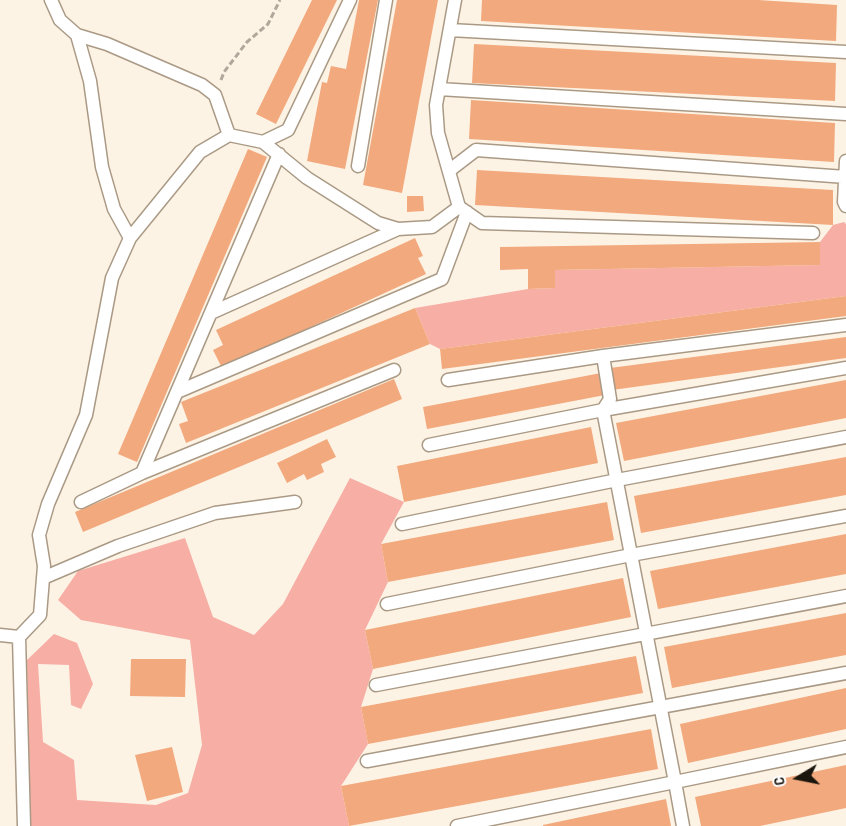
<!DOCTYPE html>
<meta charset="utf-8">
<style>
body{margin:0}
#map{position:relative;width:846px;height:826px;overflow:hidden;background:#fdf3e5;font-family:"Sofia Sans Condensed",sans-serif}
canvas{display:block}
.north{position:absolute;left:768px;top:748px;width:60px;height:60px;-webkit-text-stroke:4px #fff;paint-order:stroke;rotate:260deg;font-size:16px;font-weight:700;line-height:24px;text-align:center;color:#1a150d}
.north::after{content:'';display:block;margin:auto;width:21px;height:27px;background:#1a150d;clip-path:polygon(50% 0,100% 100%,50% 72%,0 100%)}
</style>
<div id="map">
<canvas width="846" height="826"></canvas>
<div class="north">С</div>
</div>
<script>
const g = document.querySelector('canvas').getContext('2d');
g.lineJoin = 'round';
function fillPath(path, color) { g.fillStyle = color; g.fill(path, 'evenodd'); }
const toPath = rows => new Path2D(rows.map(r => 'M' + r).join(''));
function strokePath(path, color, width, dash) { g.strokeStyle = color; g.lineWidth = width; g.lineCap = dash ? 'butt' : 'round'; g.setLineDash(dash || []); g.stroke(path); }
const green = toPath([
 [844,222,846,224,846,296,440,349,430,344,415,308,528,289,555,288,555,270,819,265,820,242,833,225],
 [350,478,404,502,381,544,388,582,365,630,373,669,361,707,368,744,341,786,349,826,29,826,27,660,54,634,77,643,93,684,81,709,71,705,69,665,38,664,43,742,74,760,77,800,156,805,188,793,202,745,190,640,81,620,58,600,78,571,185,538,213,617,254,635,283,604]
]);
const building = toPath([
 [312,0,337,0,276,124,256,114],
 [359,0,378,0,345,169,307,161,322,82,327,83,331,66,346,69],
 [397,0,438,0,402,193,363,185],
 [482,0,758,0,837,5,836,41,481,21],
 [474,44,836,63,835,101,472,83],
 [471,100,835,123,834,162,469,139],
 [248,149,267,157,137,462,118,454],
 [477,170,833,190,833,225,475,205],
 [407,196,423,196,424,211,407,212],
 [415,238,423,256,418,258,426,274,222,368,213,350,223,345,216,330],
 [820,242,820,265,555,270,555,288,528,289,528,269,500,270,500,247],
 [846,296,846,316,442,369,440,349],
 [415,308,430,344,186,443,179,424,188,421,181,402],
 [846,337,846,358,612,390,610,368],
 [601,373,605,395,427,429,423,407],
 [394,379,402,399,83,532,75,512],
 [846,380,846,418,624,461,616,423],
 [591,427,598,463,404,502,397,466],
 [327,439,336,457,321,464,324,472,307,480,304,474,287,483,277,463],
 [846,457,846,495,641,533,634,496],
 [607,502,614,540,388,582,381,544],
 [846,534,846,574,658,609,650,571],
 [623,578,631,617,373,669,365,630],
 [846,613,846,655,672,688,664,647],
 [636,656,643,693,368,744,361,707],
 [131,659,186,659,185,697,130,696],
 [846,688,846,729,688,763,680,724],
 [651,729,658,769,349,826,341,786],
 [172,747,183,792,147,801,135,755],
 [846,765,846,808,760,826,701,826,695,797],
 [666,799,671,826,543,826,543,825]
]);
const path = toPath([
 [221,80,224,72,247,42,268,24,280,0]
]);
const lane = toPath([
 [51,0,60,20,77,35,90,81,102,167,114,209,130,238],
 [455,0,436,105,438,133,459,207,482,223,813,233],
 [450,30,846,52],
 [77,35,107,44,202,85,215,95,229,135],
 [439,89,846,114],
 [263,142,307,178,378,223,398,229,432,227,459,207],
 [846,161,844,202,846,206],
 [358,166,386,0],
 [450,170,476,150,846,177],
 [211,313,398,229],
 [603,356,846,325],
 [448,380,603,356,610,399,603,410,846,368],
 [177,392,442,279,467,212],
 [429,445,603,410,675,782,457,826],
 [142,473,394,370],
 [81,502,142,473,279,154],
 [402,524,617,480,846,437],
 [43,578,118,546,215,513,295,502],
 [387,604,631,555,846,516],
 [0,635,19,637],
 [376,685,846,596],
 [367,761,846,673],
 [24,826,19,637,40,615,44,566,39,535,48,504,86,415,112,278,130,238,200,152,229,135,263,142,288,130,350,0],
 [683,826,675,782,846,747]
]);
fillPath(green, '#f7aea5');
fillPath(building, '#f2a97d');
strokePath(lane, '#aa9a85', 15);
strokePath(path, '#b0a89c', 3, [6, 3]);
strokePath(lane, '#fff', 12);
</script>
